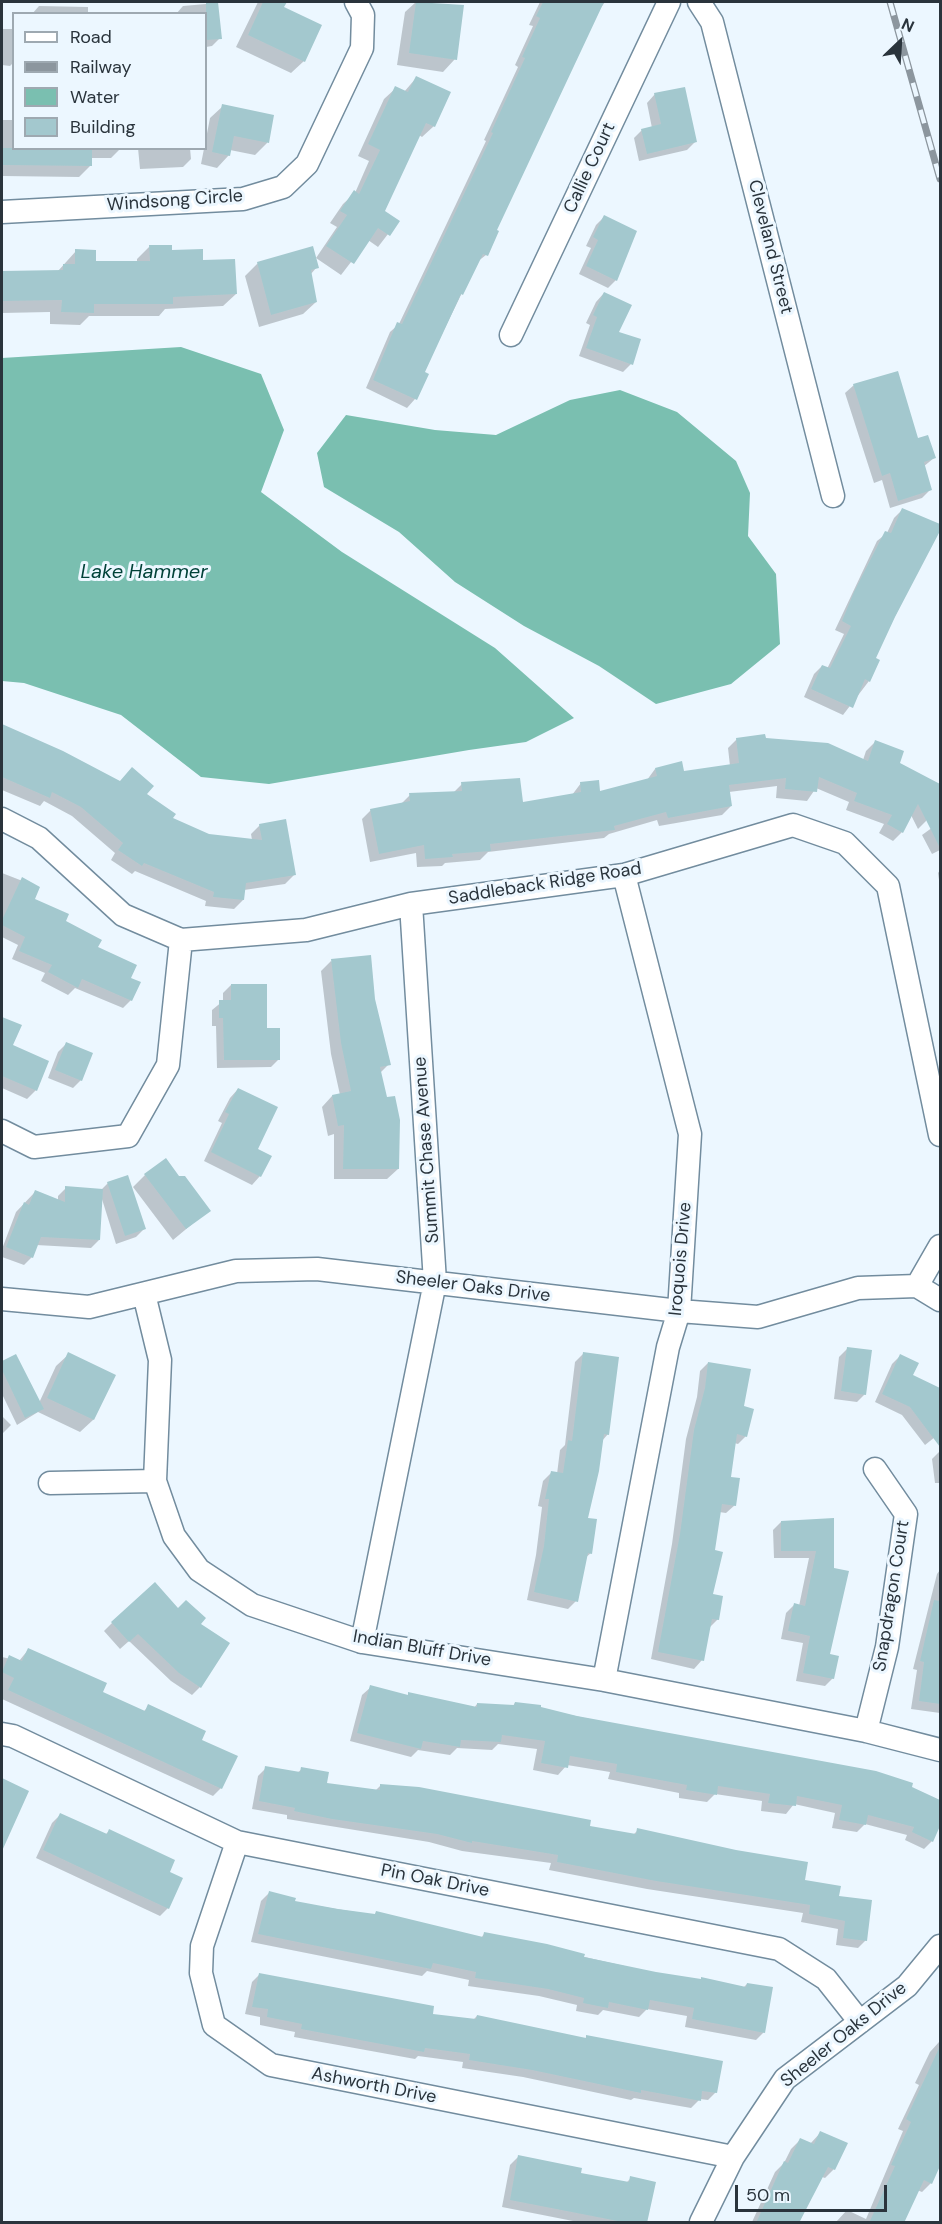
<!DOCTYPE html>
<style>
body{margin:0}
#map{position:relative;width:942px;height:2224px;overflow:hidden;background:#ecf7ff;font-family:"DM Sans",sans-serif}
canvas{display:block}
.frame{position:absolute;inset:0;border:3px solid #2a343c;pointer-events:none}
.legend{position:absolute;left:12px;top:12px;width:195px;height:138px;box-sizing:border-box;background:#ecf7ff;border:2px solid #9ea9b1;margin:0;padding:8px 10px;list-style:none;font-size:18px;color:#2a343c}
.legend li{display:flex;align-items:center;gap:12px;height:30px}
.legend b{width:30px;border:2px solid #9ea9b1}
.north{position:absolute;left:870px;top:12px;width:60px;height:60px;-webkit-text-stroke:4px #ecf7ff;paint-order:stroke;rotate:25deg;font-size:16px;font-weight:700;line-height:24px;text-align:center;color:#2a343c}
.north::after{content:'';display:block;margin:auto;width:21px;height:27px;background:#2a343c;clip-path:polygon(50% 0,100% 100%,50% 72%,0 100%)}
.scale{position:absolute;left:735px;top:2185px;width:152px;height:27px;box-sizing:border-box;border:3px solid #2a343c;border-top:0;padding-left:8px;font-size:18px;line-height:21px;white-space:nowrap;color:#2a343c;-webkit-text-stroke:4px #ecf7ff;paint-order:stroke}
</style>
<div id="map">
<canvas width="942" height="2224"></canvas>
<div class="frame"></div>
<ul class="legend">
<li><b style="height:8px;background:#fff"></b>Road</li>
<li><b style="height:8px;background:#8c969e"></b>Railway</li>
<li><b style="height:16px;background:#7abfb0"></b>Water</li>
<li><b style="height:16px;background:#a3c8ce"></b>Building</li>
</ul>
<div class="north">N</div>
<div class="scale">50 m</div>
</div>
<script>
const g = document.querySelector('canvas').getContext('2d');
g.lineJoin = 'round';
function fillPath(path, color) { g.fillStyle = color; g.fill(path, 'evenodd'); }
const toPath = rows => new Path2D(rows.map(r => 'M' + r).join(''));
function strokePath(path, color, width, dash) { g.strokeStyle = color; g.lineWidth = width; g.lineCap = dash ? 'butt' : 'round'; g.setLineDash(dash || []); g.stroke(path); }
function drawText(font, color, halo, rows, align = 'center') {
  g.font = font + ' "DM Sans",sans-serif'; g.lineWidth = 6; g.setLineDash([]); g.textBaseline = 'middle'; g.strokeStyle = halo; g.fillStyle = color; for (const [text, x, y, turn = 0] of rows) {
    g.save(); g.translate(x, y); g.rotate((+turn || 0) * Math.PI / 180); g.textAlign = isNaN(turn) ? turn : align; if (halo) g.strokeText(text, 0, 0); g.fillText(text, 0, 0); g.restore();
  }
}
const water = toPath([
 [181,347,261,374,284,430,261,492,342,552,495,648,574,718,526,742,469,750,269,784,201,777,121,715,24,683,2,681,2,358],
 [620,390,677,412,736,461,750,493,748,536,776,574,780,644,731,684,656,704,599,666,524,626,455,582,399,532,324,487,317,453,346,415,435,430,496,435,570,400]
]);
const shadow = toPath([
 [258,2,285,2,282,7,304,61,291,73,236,47],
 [416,2,463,7,455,59,443,72,397,65,405,12],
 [540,2,605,2,595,16,495,230,486,255,477,262,423,373,427,375,415,399,407,408,366,388,390,332,399,324,486,141,484,140,518,67,515,65,533,26,529,25],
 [217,3,220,38,212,46,206,47,206,14,176,14,183,6],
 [39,6,88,7,88,14,32,14],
 [2,29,14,29,14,62,10,66,2,65],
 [416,78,434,126,422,137,419,135,383,211,398,221,378,247,368,240,341,275,316,258,337,227,330,223,343,204,355,193,369,161,358,156,384,99,396,88,404,92],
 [655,94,695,142,687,150,639,161,634,138,642,130,652,128,647,103],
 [223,106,273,116,267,143,255,155,230,150,229,155,217,168,201,164,210,118],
 [2,120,14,120,14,148,121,148,111,158,91,158,91,165,79,177,2,176],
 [138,148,190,148,191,159,183,167,140,169],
 [604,217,616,280,608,288,579,274,591,248,586,246,596,225],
 [150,246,202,262,236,294,223,306,165,309,159,316,89,316,80,325,50,324,50,312,2,313,2,273,58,271,76,251,94,263,137,262,137,259],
 [258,263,317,267,310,275,316,302,303,314,259,327,245,276],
 [604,293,631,364,623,372,579,356,590,325,586,323,596,302],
 [854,385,917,440,934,458,923,467,930,490,922,498,890,508,882,480,874,483,845,393],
 [902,510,940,526,874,658,869,681,843,715,804,697,814,674,822,666,827,669,844,634,835,630,877,541,887,533,894,518],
 [2,728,145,795,171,819,208,835,252,840,251,834,260,825,294,875,285,884,244,890,243,900,234,909,205,906,206,901,135,871,132,874,111,860,115,853,72,816,44,801,40,806,2,790],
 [737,739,764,740,863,760,866,751,875,742,898,764,940,786,940,793,926,821,918,829,911,815,902,832,893,841,879,833,884,824,846,810,849,802,816,788,807,801,776,798,777,786,729,792,731,806,722,815,659,826,657,820,609,834,604,838,488,852,480,860,445,863,442,866,417,867,416,853,370,862,362,819,371,810,400,805,410,795,453,793,462,784,522,804,572,795,581,783,599,793,647,780,655,769,683,773,730,766,728,748],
 [940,822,940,850,932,854,922,835],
 [940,870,940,887,938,873],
 [2,873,38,887,33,900,96,948,129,978,131,1000,123,1008,75,988,68,995,41,981,45,973,12,959,18,945,2,937],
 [331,961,373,999,389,1064,380,1073,398,1169,387,1179,334,1179,334,1134,328,1136,322,1107,332,1096,340,1095,331,1054,321,971],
 [231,985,265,1030,279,1059,271,1067,217,1068,216,1026,212,1026,212,1010,223,1001,223,993],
 [2,1018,20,1026,11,1046,36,1090,27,1099,2,1088],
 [66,1044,81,1080,73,1088,48,1078,58,1052],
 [238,1089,256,1150,270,1156,260,1176,252,1185,204,1161,222,1123,218,1121,230,1098],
 [145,1175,178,1178,209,1210,173,1240,133,1187],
 [108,1183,144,1229,136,1237,116,1244,101,1196,99,1240,91,1248,36,1245,32,1257,24,1265,2,1257,2,1249,16,1212,35,1192,58,1201,58,1196,66,1188,101,1190],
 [847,1349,865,1394,857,1402,834,1399,839,1357],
 [69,1354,114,1376,93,1420,80,1432,38,1412,17,1425,2,1394,2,1363,15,1356,39,1403,56,1366],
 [583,1354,608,1434,602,1441,587,1519,591,1553,585,1558,576,1601,568,1609,527,1600,536,1555,542,1507,538,1506,543,1481,551,1473,557,1474,560,1450,565,1445,575,1362],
 [900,1356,911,1376,940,1389,940,1433,925,1445,902,1415,875,1402,892,1364],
 [708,1363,743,1407,746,1436,738,1444,734,1443,729,1478,735,1505,726,1513,719,1512,713,1551,712,1596,718,1619,709,1628,702,1660,694,1669,651,1659,672,1544,686,1439,697,1397,700,1371],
 [2,1416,11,1425,2,1434],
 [940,1451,940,1525,940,1483,935,1483,932,1459],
 [832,1519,828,1655,833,1678,825,1686,796,1681,803,1643,781,1639,786,1613,794,1605,799,1606,809,1558,774,1558,773,1530,781,1522],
 [940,1570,940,1713,911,1709,917,1670,913,1669,937,1574],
 [178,1610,199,1625,200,1687,192,1695,171,1681,129,1641,120,1649,104,1631,112,1623],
 [28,1650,101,1692,143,1712,149,1706,200,1740,221,1788,213,1796,2,1699,2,1657,19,1661],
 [371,1687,406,1696,409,1694,474,1708,477,1704,512,1707,515,1703,910,1788,940,1802,940,1823,932,1841,924,1849,905,1840,907,1835,865,1824,857,1832,832,1828,835,1813,794,1804,786,1814,761,1811,762,1801,715,1794,707,1802,679,1798,679,1793,608,1779,610,1772,567,1765,558,1775,533,1770,537,1749,498,1744,492,1750,457,1748,450,1755,418,1750,411,1757,350,1741,362,1695],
 [266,1768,297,1773,302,1769,325,1784,375,1791,381,1785,588,1828,633,1835,638,1830,803,1882,837,1897,866,1940,858,1948,836,1945,838,1929,801,1922,803,1913,647,1889,549,1870,551,1863,462,1851,429,1842,287,1819,287,1815,252,1809,258,1776],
 [2,1781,27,1792,9,1833,2,1840],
 [60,1815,105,1835,109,1831,168,1908,160,1916,36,1858,52,1823],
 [269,1893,293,1902,374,1915,376,1913,481,1938,484,1934,655,1973,743,1988,747,1984,764,2032,756,2040,685,2027,687,2016,647,2009,639,2017,603,2010,598,2015,576,2011,577,2005,539,1996,468,1986,469,1980,427,1971,422,1976,251,1942,261,1901],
 [260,1974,431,2015,473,2020,477,2016,584,2040,587,2036,716,2092,708,2100,700,2099,691,2108,634,2098,631,2100,523,2077,462,2068,463,2062,418,2056,415,2059,294,2037,295,2032,260,2025,260,2017,245,2014,252,1982],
 [939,2042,940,2163,931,2183,922,2192,917,2190,902,2222,836,2222,847,2210,866,2219,903,2131,898,2129,919,2085,915,2083,930,2052],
 [821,2132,834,2169,825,2178,822,2177,799,2222,752,2222,775,2172,784,2163,791,2149,800,2140,810,2144],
 [518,2157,579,2174,626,2183,631,2178,645,2222,578,2222,502,2207,510,2165]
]);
const building = toPath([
 [206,2,218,2,222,39,206,40],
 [263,2,287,2,284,7,322,25,305,62,248,35],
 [416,2,464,5,457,60,409,53],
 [543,2,604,2,497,230,499,231,488,256,483,254,463,295,461,294,425,372,429,374,417,400,373,380,397,322,402,324,493,133,491,132,525,58,522,57,540,18,536,16],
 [416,76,451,92,435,127,426,123,385,211,400,221,390,236,378,228,354,264,326,246,347,215,340,211,354,190,359,194,380,150,368,144,395,86,408,92],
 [685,87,697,142,647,154,641,129,661,124,654,93],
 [222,104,274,115,269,143,234,136,230,156,212,152],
 [2,148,92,148,92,166,2,165],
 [604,215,637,231,617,281,586,266,598,240,593,237],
 [149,245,172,245,172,250,203,249,203,260,235,259,237,294,173,297,173,304,94,304,94,313,61,312,62,300,2,301,2,271,63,270,63,264,75,264,75,249,96,250,96,261,150,261],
 [313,246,319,268,311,270,317,302,271,315,257,262],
 [604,292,632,305,619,332,641,339,633,365,586,348,597,317,593,315],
 [898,371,918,438,928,435,936,458,924,462,932,490,898,501,890,473,882,476,853,384],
 [902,508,940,524,940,531,895,617,876,658,880,660,870,682,865,679,853,708,811,689,822,665,830,668,851,626,842,621,854,592,885,531,891,533],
 [2,724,63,751,120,781,132,767,154,786,147,794,176,814,173,818,209,834,262,840,259,824,286,819,296,875,246,883,244,900,213,897,214,892,144,863,142,866,118,850,123,843,81,807,52,792,50,798,2,777],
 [765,734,766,738,828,743,868,761,875,740,904,751,900,763,940,784,940,848,918,804,903,833,887,824,892,815,854,801,857,793,819,777,817,792,785,789,786,778,729,785,732,806,668,818,666,812,614,826,615,830,490,844,491,851,452,854,453,857,425,859,424,845,379,854,370,809,410,801,409,793,462,791,461,782,520,778,523,802,581,792,580,782,599,780,600,791,657,776,655,768,682,761,684,771,739,763,736,738],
 [22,877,40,887,35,899,69,914,66,921,102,940,98,947,137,965,131,978,141,982,132,1001,82,979,78,988,48,972,52,965,19,951,25,937,2,925,2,920],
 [371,955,375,999,391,1065,380,1067,387,1097,395,1096,400,1120,399,1169,343,1169,344,1125,338,1126,332,1095,351,1091,341,1043,331,959],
 [231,984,267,984,267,1028,280,1028,280,1060,224,1060,223,1018,219,1018,219,1000,231,1000],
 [2,1017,22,1025,13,1045,49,1061,37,1091,2,1076],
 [66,1042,93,1053,82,1081,55,1070],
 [238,1088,278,1107,258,1149,272,1156,261,1177,211,1152,229,1114,225,1112],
 [166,1158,179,1176,185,1176,211,1211,186,1229,144,1174],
 [128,1175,146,1229,125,1236,107,1182],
 [65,1186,103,1189,100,1240,41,1237,33,1258,6,1247,24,1202,29,1205,35,1190,65,1202],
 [847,1347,872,1350,866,1395,841,1391],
 [68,1352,116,1375,94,1420,47,1398],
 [583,1352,619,1357,609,1435,604,1434,599,1471,588,1518,597,1519,592,1554,588,1553,578,1602,534,1592,544,1546,549,1499,545,1499,551,1471,563,1473,568,1440,572,1441],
 [16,1354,44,1409,25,1418,2,1370,2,1361],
 [900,1354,919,1363,913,1375,940,1388,940,1447,910,1407,882,1394],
 [708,1362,751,1369,744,1406,754,1409,747,1437,737,1434,731,1477,740,1478,736,1506,722,1504,715,1550,723,1552,713,1594,723,1596,719,1620,712,1619,704,1661,658,1652,680,1534,694,1430,705,1388],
 [834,1518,834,1568,849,1571,830,1654,839,1656,834,1679,803,1673,810,1636,788,1631,794,1603,805,1606,816,1551,781,1551,781,1521],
 [155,1582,178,1608,186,1600,206,1618,201,1624,230,1643,201,1688,179,1673,138,1634,129,1642,111,1622],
 [934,1600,940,1601,940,1704,919,1701,924,1662,920,1661],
 [28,1648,107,1683,103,1692,145,1711,148,1704,206,1731,202,1740,238,1756,222,1789,8,1690,14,1678,2,1672,9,1655,22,1661],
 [370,1685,408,1695,408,1692,477,1707,477,1703,514,1705,515,1702,541,1705,541,1707,577,1716,876,1771,913,1783,912,1787,940,1800,940,1826,933,1842,912,1832,914,1827,868,1815,866,1825,839,1820,842,1805,797,1796,796,1806,768,1803,770,1794,718,1786,717,1795,686,1790,687,1785,616,1772,617,1764,570,1756,568,1768,541,1763,545,1741,502,1735,501,1742,461,1740,460,1747,423,1741,421,1749,357,1733],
 [265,1766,300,1772,301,1767,329,1772,327,1783,380,1790,380,1784,419,1787,591,1820,590,1826,636,1834,637,1828,736,1850,808,1862,805,1880,841,1886,839,1896,872,1900,867,1941,843,1938,845,1921,809,1914,810,1905,656,1881,557,1862,558,1855,472,1841,472,1843,437,1834,332,1819,294,1811,295,1808,259,1801],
 [2,1778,29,1791,2,1851],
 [60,1813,107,1834,109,1829,175,1860,170,1872,183,1878,169,1909,43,1850],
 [269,1891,296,1898,295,1901,338,1909,375,1914,376,1911,483,1937,484,1932,547,1944,585,1954,584,1957,656,1972,701,1979,701,1977,746,1987,747,1983,773,1987,765,2033,692,2019,694,2008,650,2000,648,2010,609,2002,608,2008,583,2003,584,1998,548,1989,475,1978,476,1972,433,1963,431,1969,258,1934],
 [259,1973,434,2006,433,2014,476,2019,477,2015,586,2038,586,2035,723,2061,717,2093,702,2091,701,2101,641,2090,641,2093,532,2070,469,2060,470,2054,425,2048,424,2052,301,2029,302,2024,267,2017,268,2009,252,2007],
 [940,2046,940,2166,932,2184,924,2180,904,2223,869,2223,895,2166,891,2165,911,2122,906,2119],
 [820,2131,848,2143,835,2170,828,2167,799,2223,756,2223,784,2161,788,2163,800,2138,814,2144],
 [518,2155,582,2168,581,2173,629,2182,630,2176,656,2182,647,2223,628,2223,510,2200]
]);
const minor = toPath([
 [699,2,712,22,833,496],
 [2,212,243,199,283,187,307,164,362,48,363,15,356,2],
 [511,335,669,2],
 [2,819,39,838,123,915,181,940,306,930,411,904,624,875,793,825,845,843,888,886,940,1135],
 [2,1131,34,1147,128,1136,168,1065,181,940],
 [917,1286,940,1246],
 [144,1294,160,1360,155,1481,174,1536,199,1570,252,1605,362,1642,604,1680,866,1731,940,1750],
 [2,1299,89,1307,236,1271,317,1269,679,1311,758,1317,858,1288,917,1286,940,1300],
 [50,1483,155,1481],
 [362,1642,435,1282,411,904],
 [604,1680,668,1347,679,1311,690,1134,624,875],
 [866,1731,887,1647,906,1514,875,1469],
 [2,1734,13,1736,237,1842,779,1949,826,1979,860,2022],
 [237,1842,202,1946,201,1973,214,2025,271,2065,733,2157],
 [701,2222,733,2157,785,2079,907,1986,940,1946]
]);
const rail = toPath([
 [890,2,940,179]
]);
const streetNames = [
 ["Callie Court",590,168,-65],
 ["Windsong Circle",175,201,-4],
 ["Cleveland Street",770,247,76],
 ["Saddleback Ridge Road",545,884,-9],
 ["Summit Chase Avenue",427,1150,-94],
 ["Iroquois Drive",681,1259,-85],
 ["Sheeler Oaks Drive",473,1287,7],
 ["Snapdragon Court",892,1596,-81],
 ["Indian Bluff Drive",422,1649,10],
 ["Pin Oak Drive",435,1881,11],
 ["Sheeler Oaks Drive",844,2035,-39],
 ["Ashworth Drive",374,2086,11]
];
const waterNames = [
 ["Lake Hammer",144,573]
];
fillPath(water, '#7abfb0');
fillPath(shadow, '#0003');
fillPath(building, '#a3c8ce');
strokePath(minor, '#728c9e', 25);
strokePath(minor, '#fff', 22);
strokePath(rail, '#8c969e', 7);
strokePath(rail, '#ecf7ff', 4.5, [14]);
drawText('18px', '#2a343c', '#ecf7ff', streetNames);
drawText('italic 20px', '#014239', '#ecf7ff', waterNames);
</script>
